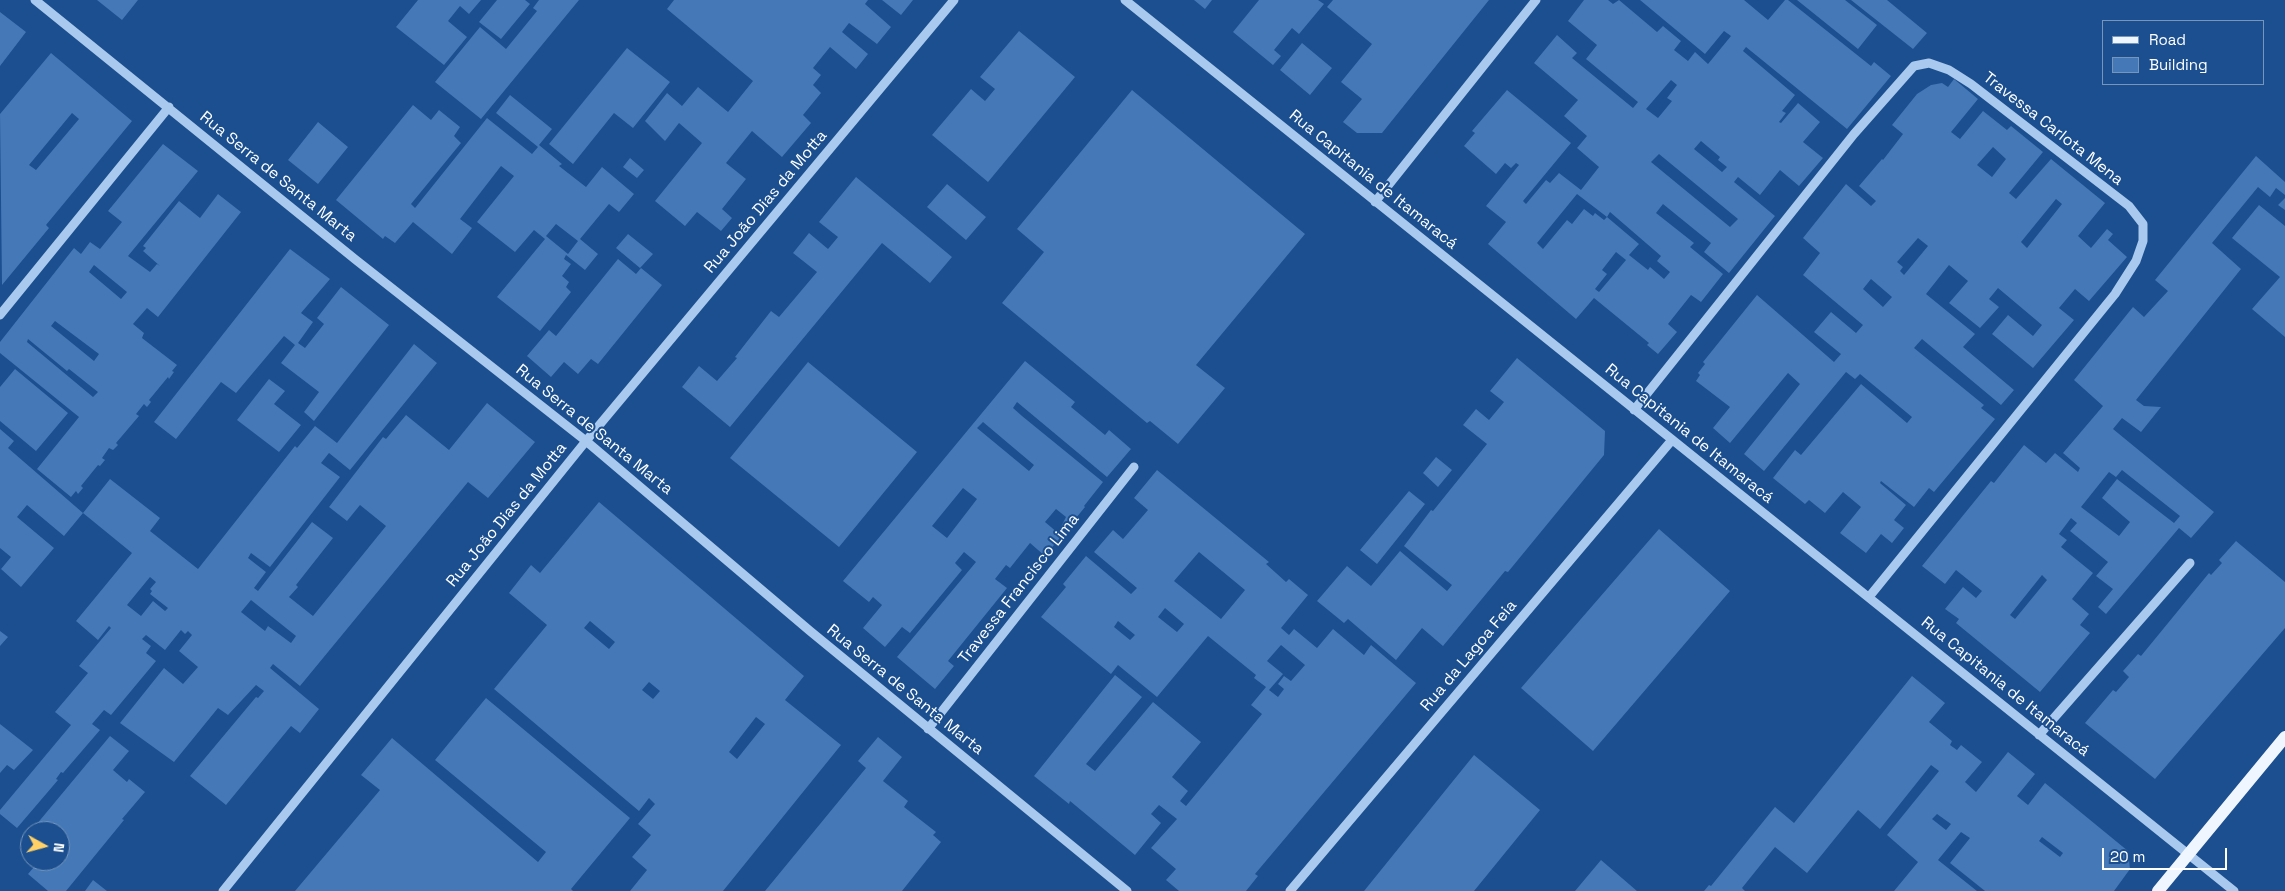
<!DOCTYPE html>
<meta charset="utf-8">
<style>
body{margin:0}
#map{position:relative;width:2285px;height:891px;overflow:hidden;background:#1b4f8f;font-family:"Space Grotesk",sans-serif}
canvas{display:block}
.legend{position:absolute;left:2102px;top:20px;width:162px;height:65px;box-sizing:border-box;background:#1b4f8f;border:1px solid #7695bc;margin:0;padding:6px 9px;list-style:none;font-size:15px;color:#fff}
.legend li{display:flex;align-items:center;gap:10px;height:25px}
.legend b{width:25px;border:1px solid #7695bc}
.north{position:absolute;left:20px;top:821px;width:50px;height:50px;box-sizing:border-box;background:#1b4f8f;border:1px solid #7695bc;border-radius:50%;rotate:97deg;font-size:14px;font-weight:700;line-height:20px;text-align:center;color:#fff}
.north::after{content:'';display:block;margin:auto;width:18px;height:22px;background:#ffd166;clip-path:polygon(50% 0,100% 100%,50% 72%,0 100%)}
.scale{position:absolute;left:2102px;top:848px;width:125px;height:22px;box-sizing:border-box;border:2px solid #fff;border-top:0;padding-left:6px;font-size:15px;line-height:18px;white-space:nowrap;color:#fff;-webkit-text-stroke:4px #1b4f8f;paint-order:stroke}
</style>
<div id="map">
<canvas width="2285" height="891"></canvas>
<ul class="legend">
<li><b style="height:6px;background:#f0f6ff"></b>Road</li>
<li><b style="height:14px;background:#4478b7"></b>Building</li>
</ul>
<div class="north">N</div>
<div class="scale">20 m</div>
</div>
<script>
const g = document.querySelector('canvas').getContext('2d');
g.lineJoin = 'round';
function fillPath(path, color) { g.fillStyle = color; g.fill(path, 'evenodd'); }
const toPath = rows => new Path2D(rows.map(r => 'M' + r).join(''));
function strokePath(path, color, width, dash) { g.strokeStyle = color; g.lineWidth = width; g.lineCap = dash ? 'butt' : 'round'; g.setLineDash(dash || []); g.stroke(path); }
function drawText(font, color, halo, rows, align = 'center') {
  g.font = font + ' "Space Grotesk",sans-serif'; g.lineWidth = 4; g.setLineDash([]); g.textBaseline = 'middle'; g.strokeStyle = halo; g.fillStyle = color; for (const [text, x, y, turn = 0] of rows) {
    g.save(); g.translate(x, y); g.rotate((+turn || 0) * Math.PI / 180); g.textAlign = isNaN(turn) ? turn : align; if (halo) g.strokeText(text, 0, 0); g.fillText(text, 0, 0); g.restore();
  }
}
const building = toPath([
 [97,0,138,0,122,20],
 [418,0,481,0,469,14,460,6,448,21,467,37,444,65,396,27],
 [497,0,525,0,530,4,501,39,479,22],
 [539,0,579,0,481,119,435,82,480,27,506,49,537,11,533,8],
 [674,0,868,0,865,4,891,27,877,44,849,23,842,32,868,54,856,69,830,47,813,68,821,75,813,85,821,93,803,115,811,123,782,157,752,131,726,163,746,179,722,209,732,218,721,231,697,212,685,226,655,201,702,143,679,123,665,141,645,121,667,93,682,106,698,87,728,112,753,81,667,9],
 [882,0,913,0,901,15],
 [1194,0,1212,0,1205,9],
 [1259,0,1318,0,1324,4,1299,34,1292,28,1274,50,1281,56,1273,65,1233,32],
 [1333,0,1489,0,1382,133,1357,133,1343,122,1362,99,1341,82,1372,44,1327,7],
 [1584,0,1608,0,1613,4,1619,0,1657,32,1663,26,1681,41,1674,50,1688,61,1695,52,1708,64,1731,36,1724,31,1705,54,1640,0,1744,0,1768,20,1785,0,1788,0,1871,66,1874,62,1891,76,1847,129,1746,47,1743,51,1795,95,1782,111,1786,113,1779,122,1781,123,1798,103,1820,122,1803,142,1823,158,1799,186,1780,170,1760,195,1738,177,1734,182,1775,216,1729,273,1704,252,1711,243,1663,204,1656,213,1694,243,1690,247,1723,274,1701,302,1691,295,1668,324,1677,332,1658,354,1647,345,1649,343,1594,298,1576,319,1488,244,1506,222,1486,206,1519,165,1516,163,1511,168,1505,163,1496,174,1464,146,1475,133,1472,131,1507,90,1571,143,1523,201,1526,204,1546,180,1550,183,1559,173,1581,190,1599,167,1577,148,1587,136,1564,116,1578,100,1534,63,1557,35,1577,53,1572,58,1633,108,1638,102,1586,59,1597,45,1568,21],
 [1671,80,1677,85,1667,98,1672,101,1658,118,1646,109],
 [1701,141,1720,157,1718,160,1727,167,1722,172,1694,149],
 [1659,154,1738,219,1730,227,1651,162],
 [1577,194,1607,217,1604,220,1595,213,1593,216,1584,209,1572,224,1567,220,1543,249,1537,243],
 [1610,212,1661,256,1657,261,1670,272,1664,279,1650,267,1648,270,1629,255,1639,244,1607,217],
 [1616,252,1626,260,1599,292,1595,289,1607,274,1602,270],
 [1797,0,1845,0,1877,25,1858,49],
 [1851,0,1887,0,1927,33,1913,49],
 [0,12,26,32,0,66],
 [1019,31,1075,77,988,182,932,135,971,89,985,101,995,89,980,77],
 [1302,43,1332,68,1310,95,1280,70],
 [627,48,670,82,633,128,614,113,573,164,549,144],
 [51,53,132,121,46,225,49,228,2,285,0,114],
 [72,113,79,119,36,170,29,165],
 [1954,79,1978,99,1951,132,1960,139,1983,111,2007,130,2011,126,2043,152,2009,193,2016,199,2051,159,2105,203,2078,236,2091,248,2107,229,2113,234,2108,240,2127,257,2089,301,2075,289,2059,308,2074,320,2033,368,1992,334,2008,315,2033,336,2042,325,1998,288,1989,299,1999,307,1980,328,1949,303,1968,281,1949,265,1926,294,1975,334,1963,347,2014,390,2001,405,1922,339,1914,348,1984,405,1981,408,1995,419,1934,492,1929,488,1914,507,1881,481,1880,483,1906,505,1894,520,1904,528,1892,543,1881,534,1866,553,1840,533,1861,507,1843,492,1825,513,1809,500,1805,504,1773,478,1795,450,1801,455,1861,384,1907,423,1912,417,1860,374,1855,379,1846,372,1764,471,1744,454,1800,384,1788,373,1730,443,1713,428,1730,407,1696,381,1700,375,1698,373,1705,364,1703,362,1757,295,1834,362,1841,354,1814,332,1831,312,1856,333,1863,325,1803,275,1820,253,1803,238,1846,184,1871,206,1876,201,1859,186,1882,159,1883,160,1903,134,1892,125,1917,94,1931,85,1942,83,1948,87],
 [1993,147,2006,159,1992,177,1977,165],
 [2056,199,2062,204,2027,248,2021,242],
 [1918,238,1928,246,1904,275,1900,271,1903,267,1897,262],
 [1871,279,1892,297,1883,307,1863,289],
 [1132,90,1305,234,1196,365,1225,388,1178,444,1150,421,1147,423,1002,303,1044,252,1017,229],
 [510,95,552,129,539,145,562,164,559,166,586,187,602,167,634,194,619,212,609,204,580,239,598,254,585,270,566,255,564,259,571,264,562,276,569,282,566,287,571,292,540,331,497,297,545,239,534,230,515,252,477,222,514,176,501,166,460,219,472,228,452,254,413,222,395,243,385,236,383,239,336,200,413,105,431,120,439,110,460,127,454,136,461,143,411,204,415,208,487,118,532,154,538,147,496,113],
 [556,224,578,241,568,254,546,236],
 [318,122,348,147,318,184,288,160],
 [163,144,198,171,128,256,150,272,157,264,160,266,143,251,146,248,143,246,179,201,200,218,218,194,241,212,158,317,147,308,133,324,144,333,142,338,177,365,172,371,174,372,169,379,168,377,149,400,151,402,147,407,144,404,136,414,139,416,116,443,118,445,113,450,109,448,102,458,105,460,100,466,98,465,81,486,83,488,78,494,76,491,71,497,37,469,79,417,0,353,0,342,74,248,81,254,90,242,100,249,122,222,108,211],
 [94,265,127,292,121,299,89,272],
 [55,321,99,354,94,361,51,326],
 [28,339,67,371,69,369,98,392,93,397,27,342],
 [2256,156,2285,182,2285,195,2276,188,2270,197,2258,187,2212,243,2241,269,2136,400,2144,406,2161,407,2141,432,2122,418,2113,429,2214,512,2191,538,2179,528,2106,614,2098,607,2113,589,2096,576,2108,562,2070,531,2077,523,2071,518,2059,534,2067,540,2061,547,2093,573,2072,599,2089,614,2080,625,2090,633,2040,692,1956,623,1959,619,1945,609,1963,587,1976,598,1982,591,1956,570,1945,584,1922,566,1991,481,1994,483,2024,445,2046,463,2055,453,2078,472,2080,468,2063,453,2103,406,2074,380,2133,307,2144,317,2168,291,2155,280],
 [2122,470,2180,516,2174,523,2117,479,2102,498,2130,522,2119,536,2081,507,2109,472,2116,477],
 [2042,575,2047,580,2015,619,2010,615],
 [630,158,644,170,637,178,623,167],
 [856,177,952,257,930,283,882,243,730,427,682,387,699,366,717,381,737,358,735,357,771,311,779,317,817,272,793,253,809,233,828,249,838,237,819,222],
 [947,184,986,217,966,240,927,207],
 [2285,198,2285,210,2278,205],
 [2259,205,2285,226,2285,337,2252,309,2280,277,2232,238],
 [628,234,653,254,640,268,616,248],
 [290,249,330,279,301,313,313,322,298,343,305,348,324,324,317,318,341,287,389,325,314,421,304,412,319,392,281,363,295,345,284,336,236,393,221,382,176,439,154,422],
 [618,259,636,274,641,268,662,285,598,364,591,359,578,374,564,362,551,377,527,356,549,330,556,336],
 [414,344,437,363,350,470,329,453,321,463,340,477,270,567,251,553,248,558,266,572,254,588,258,591,312,522,333,538,296,585,298,587,289,597,313,616,386,526,360,505,347,521,329,507,383,437,386,439,406,415,449,450,487,403,535,442,488,498,468,482,300,686,273,664,270,668,319,709,300,733,291,726,226,805,190,776,256,697,258,698,264,691,256,685,228,715,218,708,174,762,120,723,164,668,183,684,198,667,179,651,192,635,188,631,185,634,181,630,165,650,146,635,142,639,151,646,146,653,156,661,111,715,104,710,92,724,100,730,63,773,61,772,56,779,58,780,17,828,0,814,0,810,71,725,55,712,88,673,79,666,111,628,109,626,98,640,76,621,132,553,83,513,110,479,160,518,150,531,198,569,295,446,297,448,315,426,337,443],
 [150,577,156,582,150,589,152,591,150,594,168,608,165,611,153,601,141,616,127,605],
 [251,600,296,636,291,643,268,626,265,631,241,612],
 [1517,358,1605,431,1604,455,1508,572,1505,571,1443,646,1422,628,1396,660,1348,619,1344,623,1317,601,1347,566,1371,586,1400,551,1447,591,1452,585,1404,546,1431,510,1433,511,1487,444,1463,425,1476,409,1489,420,1504,402,1490,391],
 [1025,361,1075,402,1071,407,1105,435,1109,430,1131,449,1107,477,1017,402,1013,408,1022,416,1103,482,1084,506,1085,507,1045,556,1030,543,1010,568,1006,565,995,579,1007,588,948,661,954,666,935,689,897,657,976,562,964,552,955,563,962,570,910,633,902,627,885,647,863,628,882,605,873,597,869,602,843,581],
 [983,422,1034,465,1029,471,977,428],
 [963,488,977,499,947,538,932,526],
 [1056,509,1066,517,1058,533,1045,522],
 [808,362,917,452,839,547,730,458],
 [15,369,68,413,36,451,0,421,0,387],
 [269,379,285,391,274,404,301,425,279,452,237,420],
 [0,429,14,441,8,448,83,513,64,536,27,505,17,517,54,548,21,587,1,569,11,557,0,548],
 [1436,457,1452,470,1438,487,1423,473],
 [1157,470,1269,562,1266,564,1286,582,1289,579,1308,595,1281,628,1289,635,1294,629,1317,648,1333,629,1364,655,1371,645,1416,683,1255,874,1258,876,1246,891,1179,891,1166,880,1176,869,1151,848,1177,819,1159,805,1151,814,1161,823,1135,855,1070,801,1069,804,1034,776,1115,675,1142,697,1086,764,1095,771,1153,702,1201,742,1172,777,1188,791,1180,801,1186,806,1262,714,1251,705,1266,687,1254,678,1256,675,1208,636,1157,697,1118,665,1111,674,1041,617,1066,587,1063,584,1086,556,1131,594,1137,588,1094,552,1113,530,1123,539,1148,510,1134,498],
 [1199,552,1245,590,1221,619,1174,581],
 [1165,608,1184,624,1177,632,1158,617],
 [1118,621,1135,635,1130,640,1114,627],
 [1281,645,1305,665,1291,681,1284,676,1278,684,1284,689,1278,697,1269,690,1283,674,1267,661],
 [1409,491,1425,504,1377,564,1360,550],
 [599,502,804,676,785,700,841,745,723,891,630,891,647,870,632,857,651,835,638,824,655,804,649,798,639,811,494,689,547,625,509,593,531,565,540,573],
 [590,621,615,642,609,649,584,628],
 [649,682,660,691,653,699,642,690],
 [756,717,765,724,737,759,729,752],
 [1659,529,1730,591,1593,751,1521,688],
 [2236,541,2285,582,2285,628,2155,779,2085,723,2113,690,2116,692,2129,677,2123,671,2138,654,2141,656,2209,573,2211,575,2222,563,2219,560],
 [0,631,8,637,0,646],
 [1912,676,1945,703,1929,722,1952,741,1950,745,1957,750,1961,745,1982,762,1965,782,1976,792,2008,752,2035,774,2017,796,2028,805,2045,783,2128,851,2130,869,2114,891,1985,891,1950,863,1970,838,1961,832,1938,860,1977,891,1894,891,1918,862,1887,835,1939,771,1931,765,1880,829,1858,810,1807,873,1775,847,1742,888,1745,891,1704,891,1709,885,1711,886,1775,807,1794,823],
 [1937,814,1951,824,1946,830,1932,819],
 [2042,837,2063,853,2060,857,2039,841],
 [486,698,630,818,571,889,573,891,295,891,380,790,361,775,392,738,538,862,546,852,435,760],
 [0,724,33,750,14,770,7,765,0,773],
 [110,736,129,751,113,770,127,782,129,779,145,792,122,819,124,820,66,891,48,891,28,874,39,861,60,861,60,831,31,831],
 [878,737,902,757,883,781,908,801,904,807,936,832,933,835,941,842,902,891,765,891,866,768,858,761],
 [1474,755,1540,810,1474,891,1364,891],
 [1601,860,1637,891,1575,891],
 [93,880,107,891,85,891]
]);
const minor = toPath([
 [35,0,356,260,586,441,810,631,1127,891],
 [1125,0,2234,891],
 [1375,202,1536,0],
 [0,315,169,107],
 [1634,410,1854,134,1914,66,1929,63,1949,70,1971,84,2129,206,2143,224,2143,241,2136,261,2115,294,1869,597],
 [928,729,1134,467],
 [2039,735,2190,563],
 [223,891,586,441,954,0],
 [1290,891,1672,440]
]);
const major = toPath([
 [2158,891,2285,737]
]);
const streetNames = [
 ["Travessa Carlota Mena",2053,129,38],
 ["Rua Serra de Santa Marta",278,177,39],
 ["Rua Capitania de Itamaracá",1373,180,39],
 ["Rua João Dias da Motta",766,202,-50],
 ["Rua Serra de Santa Marta",594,430,39],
 ["Rua Capitania de Itamaracá",1689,434,39],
 ["Rua João Dias da Motta",507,515,-51],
 ["Travessa Francisco Lima",1019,589,-52],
 ["Rua da Lagoa Feia",1469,656,-50],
 ["Rua Capitania de Itamaracá",2005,687,39],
 ["Rua Serra de Santa Marta",905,690,39]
];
fillPath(building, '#4478b7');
strokePath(minor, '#a9c9ee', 9);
strokePath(major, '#f0f6ff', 12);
drawText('16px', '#fff', '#1b4f8f', streetNames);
</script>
